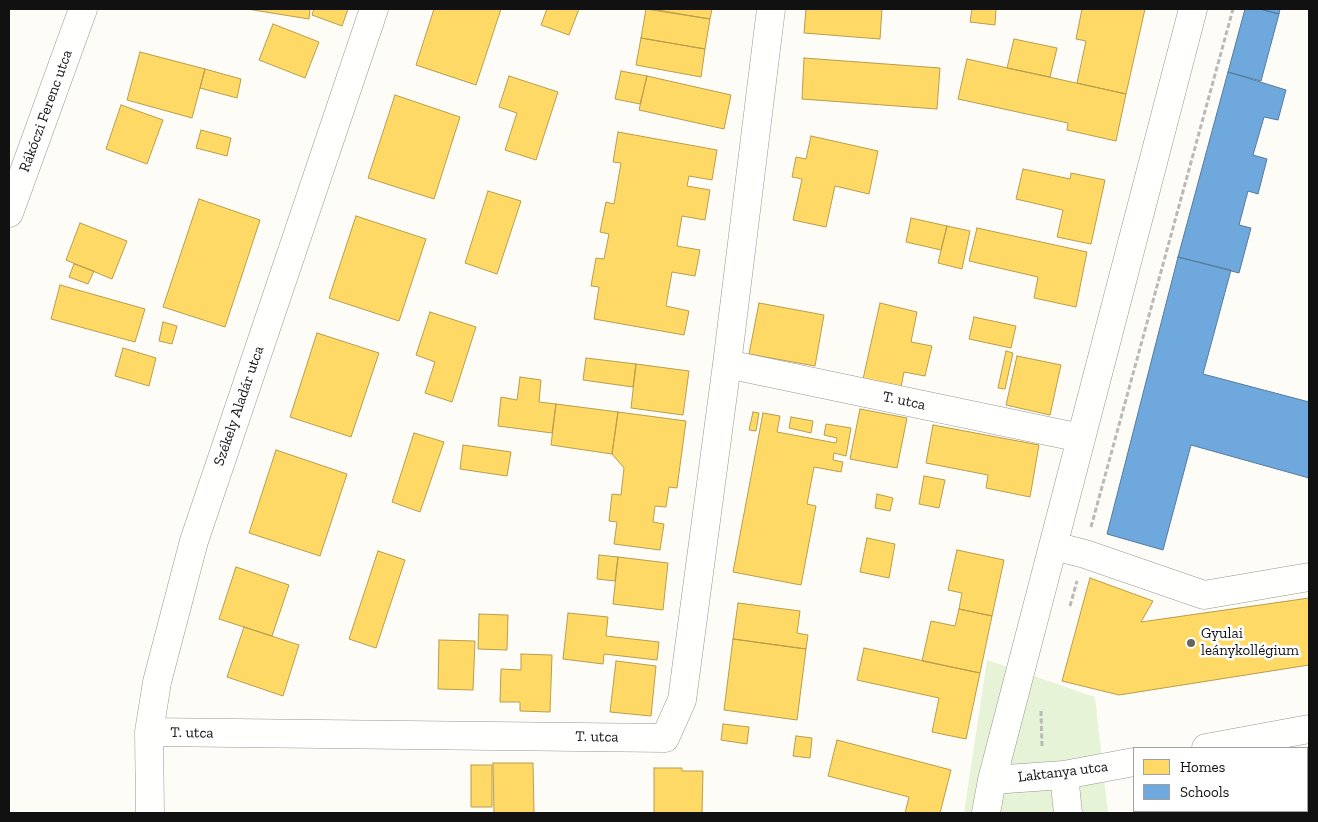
<!DOCTYPE html>
<meta charset="utf-8">
<style>
body{margin:0}
#map{position:relative;width:1318px;height:822px;overflow:hidden;background:#fdfcf7;font-family:"Zilla Slab",serif}
canvas{display:block}
.frame{position:absolute;inset:0;border:10px solid #111;pointer-events:none}
.legend{position:absolute;left:1133px;top:747px;width:175px;height:65px;box-sizing:border-box;background:#fff;border:1px solid #a0a0a0;margin:0;padding:6px 9px;list-style:none;font-size:15px;color:#111}
.legend li{display:flex;align-items:center;gap:10px;height:25px}
.legend b{width:25px;border:1px solid #a0a0a0}
</style>
<div id="map">
<canvas width="1318" height="822"></canvas>
<div class="frame"></div>
<ul class="legend">
<li><b style="height:14px;background:#ffd966"></b>Homes</li>
<li><b style="height:14px;background:#6fa8dc"></b>Schools</li>
</ul>
</div>
<script>
const g = document.querySelector('canvas').getContext('2d');
g.lineJoin = 'round';
function fillPath(path, color) { g.fillStyle = color; g.fill(path, 'evenodd'); }
const toPath = rows => new Path2D(rows.map(r => 'M' + r).join(''));
function strokePath(path, color, width, dash) { g.strokeStyle = color; g.lineWidth = width; g.lineCap = dash ? 'butt' : 'round'; g.setLineDash(dash || []); g.stroke(path); }
function drawText(font, color, halo, rows, align = 'center') {
  g.font = font + ' "Zilla Slab",serif'; g.lineWidth = 5; g.setLineDash([]); g.textBaseline = 'middle'; g.strokeStyle = halo; g.fillStyle = color; for (const [text, x, y, turn = 0] of rows) {
    g.save(); g.translate(x, y); g.rotate((+turn || 0) * Math.PI / 180); g.textAlign = isNaN(turn) ? turn : align; if (halo) g.strokeText(text, 0, 0); g.fillText(text, 0, 0); g.restore();
  }
}
const green = toPath([
 [987,660,1095,697,1108,813,964,813]
]);
const homes = toPath([
 [247,9,310,9,309,19,247,9],
 [314,9,348,9,342,26,312,15,314,9],
 [434,9,501,9,476,85,416,65,434,9],
 [547,9,579,9,569,35,541,25,547,9],
 [646,9,710,19,705,49,641,38,646,9],
 [651,9,712,9,710,19,651,9],
 [806,9,882,9,880,39,804,33,806,9],
 [972,9,996,9,995,25,970,22,972,9],
 [1082,9,1145,9,1126,94,1077,83,1086,41,1076,39,1082,9],
 [273,24,319,42,305,78,259,60,273,24],
 [641,38,705,49,701,77,636,65,641,38],
 [1014,39,1057,48,1050,77,1007,68,1014,39],
 [140,52,205,69,192,118,127,100,140,52],
 [804,58,940,68,937,109,802,99,804,58],
 [967,59,1126,94,1116,141,1067,130,1068,123,958,99,967,59],
 [205,69,241,79,237,98,200,88,205,69],
 [621,71,647,76,640,104,615,99,621,71],
 [509,76,558,92,536,160,505,150,517,113,499,107,509,76],
 [647,76,731,95,724,129,639,110,647,76],
 [395,95,460,117,434,199,368,178,395,95],
 [121,105,163,120,147,164,106,149,121,105],
 [201,130,231,138,227,156,196,148,201,130],
 [618,132,717,150,712,180,689,176,687,186,710,190,705,220,682,216,677,246,700,250,695,276,672,272,666,306,689,311,684,335,594,319,599,287,591,286,596,258,604,259,609,234,600,232,606,202,614,204,621,163,613,162,618,132],
 [811,136,878,151,869,194,835,186,826,227,793,220,802,179,792,177,796,157,806,159,811,136],
 [1023,169,1070,179,1071,173,1105,180,1091,244,1057,237,1063,210,1016,199,1023,169],
 [488,191,521,201,497,274,465,263,488,191],
 [199,199,260,220,225,327,163,307,199,199],
 [356,216,426,239,399,321,329,298,356,216],
 [911,218,947,226,941,250,906,242,911,218],
 [80,223,127,241,112,279,66,260,80,223],
 [947,226,970,231,962,269,938,263,947,226],
 [977,228,1087,252,1076,307,1034,298,1038,277,969,261,977,228],
 [74,264,94,271,88,284,69,277,74,264],
 [60,285,145,309,135,342,51,319,60,285],
 [759,303,824,315,815,366,749,354,759,303],
 [880,303,917,312,911,342,932,346,925,376,904,372,901,387,863,379,880,303],
 [430,312,476,327,452,402,425,393,435,362,416,355,430,312],
 [974,317,1016,326,1011,348,969,339,974,317],
 [163,322,177,326,172,344,159,341,163,322],
 [317,333,379,353,351,437,290,417,317,333],
 [123,348,156,358,149,386,115,376,123,348],
 [1006,351,1013,353,1005,389,998,388,1006,351],
 [1017,356,1061,365,1050,415,1006,405,1017,356],
 [586,358,636,364,633,387,583,380,586,358],
 [636,364,689,371,683,415,631,408,636,364],
 [520,377,541,380,539,402,556,404,552,433,498,426,501,397,517,400,520,377],
 [556,404,618,412,612,454,551,445,556,404],
 [860,409,907,418,897,468,850,459,860,409],
 [618,412,686,421,677,488,669,487,666,507,655,506,653,522,664,524,660,550,614,544,617,522,609,521,612,494,621,495,624,468,612,454,618,412],
 [753,412,759,413,756,431,749,430,753,412],
 [763,413,780,416,777,432,836,443,837,438,824,435,826,424,851,428,846,456,834,453,833,460,843,462,841,472,814,467,807,504,816,506,801,585,733,572,763,413],
 [791,417,813,421,811,433,789,428,791,417],
 [933,425,1039,445,1030,497,986,488,988,475,926,463,933,425],
 [414,433,444,442,420,512,392,502,414,433],
 [463,445,511,452,507,476,460,469,463,445],
 [276,450,347,474,320,556,249,533,276,450],
 [924,476,945,480,939,508,919,504,924,476],
 [877,494,893,498,890,511,875,508,877,494],
 [867,538,895,544,889,578,860,572,867,538],
 [957,550,1004,560,992,616,959,609,962,593,948,590,957,550],
 [378,551,405,560,376,648,349,639,378,551],
 [599,555,618,557,615,581,597,579,599,555],
 [618,557,668,563,663,610,613,604,618,557],
 [236,567,289,585,272,636,219,619,236,567],
 [1090,578,1153,601,1141,622,1309,598,1309,665,1119,695,1062,681,1090,578],
 [738,603,800,611,797,633,808,635,806,649,733,639,738,603],
 [959,609,992,616,980,673,922,661,931,621,955,626,959,609],
 [568,613,608,617,606,636,659,642,657,660,604,654,603,664,563,659,568,613],
 [479,614,508,615,507,650,478,649,479,614],
 [244,627,299,645,283,696,227,677,244,627],
 [733,639,806,649,797,720,724,710,733,639],
 [439,640,475,641,473,690,438,689,439,640],
 [864,648,980,673,966,739,932,732,939,698,857,680,864,648],
 [521,654,552,655,550,712,520,711,520,702,500,702,501,669,521,670,521,654],
 [616,661,656,666,651,716,610,712,616,661],
 [723,724,749,727,747,744,721,740,723,724],
 [796,736,812,738,810,758,793,756,796,736],
 [837,740,951,770,940,813,905,813,909,797,828,776,837,740],
 [493,763,533,763,534,813,494,813,493,763],
 [471,765,492,765,492,807,471,807,471,765],
 [654,768,682,768,682,771,703,771,702,813,654,813,654,768]
]);
const schools = toPath([
 [1245,9,1260,9,1279,14,1261,81,1228,72,1245,9],
 [1260,9,1280,9,1279,14,1260,9],
 [1228,72,1286,90,1278,120,1264,117,1253,155,1267,159,1258,194,1248,191,1239,225,1251,228,1239,273,1178,257,1228,72],
 [1178,257,1231,270,1203,374,1309,402,1309,478,1191,445,1163,550,1107,534,1178,257]
]);
const path = toPath([
 [1091,527,1233,9],
 [1070,606,1077,581],
 [1041,711,1042,747]
]);
const minor = toPath([
 [9,213,83,9],
 [727,364,1081,438],
 [1054,546,1085,554,1204,595,1309,577],
 [149,732,665,738,682,700,727,364,771,9],
 [1206,748,1309,729],
 [1064,775,1068,813],
 [992,780,1064,775,1134,762],
 [150,813,149,732,157,682,194,541,374,9],
 [986,813,992,780,1193,9]
]);
const markers = [
 [1191,643,5,"#646362"]
];
const streetNames = [
 ["Rákóczi Ferenc utca",46,111,-70],
 ["T. utca",904,401,12],
 ["Székely Aladár utca",239,406,-71],
 ["T. utca",192,733,1],
 ["T. utca",597,737,1],
 ["Laktanya utca",1063,772,-7]
];
const poiNames = [
 ["Gyulai",1201,634],
 ["leánykollégium",1201,651]
];
fillPath(green, '#e7f3d7');
fillPath(homes, '#ffd966');
strokePath(homes, '#b89d4c', 1);
fillPath(schools, '#6fa8dc');
strokePath(schools, '#537b9f', 1);
strokePath(minor, '#979795', 29);
strokePath(path, '#b9b9b8', 3, [5, 2.5]);
strokePath(minor, '#fffffe', 28);
for (const [x, y, r, color] of markers) { const dot = new Path2D(); dot.arc(x, y, r, 0, 2 * Math.PI); g.fillStyle = color; g.fill(dot); strokePath(dot, '#fff', 2); }
drawText('15px', '#111', '#fff', streetNames);
drawText('15px', '#111', '#fff', poiNames, 'left');
</script>
